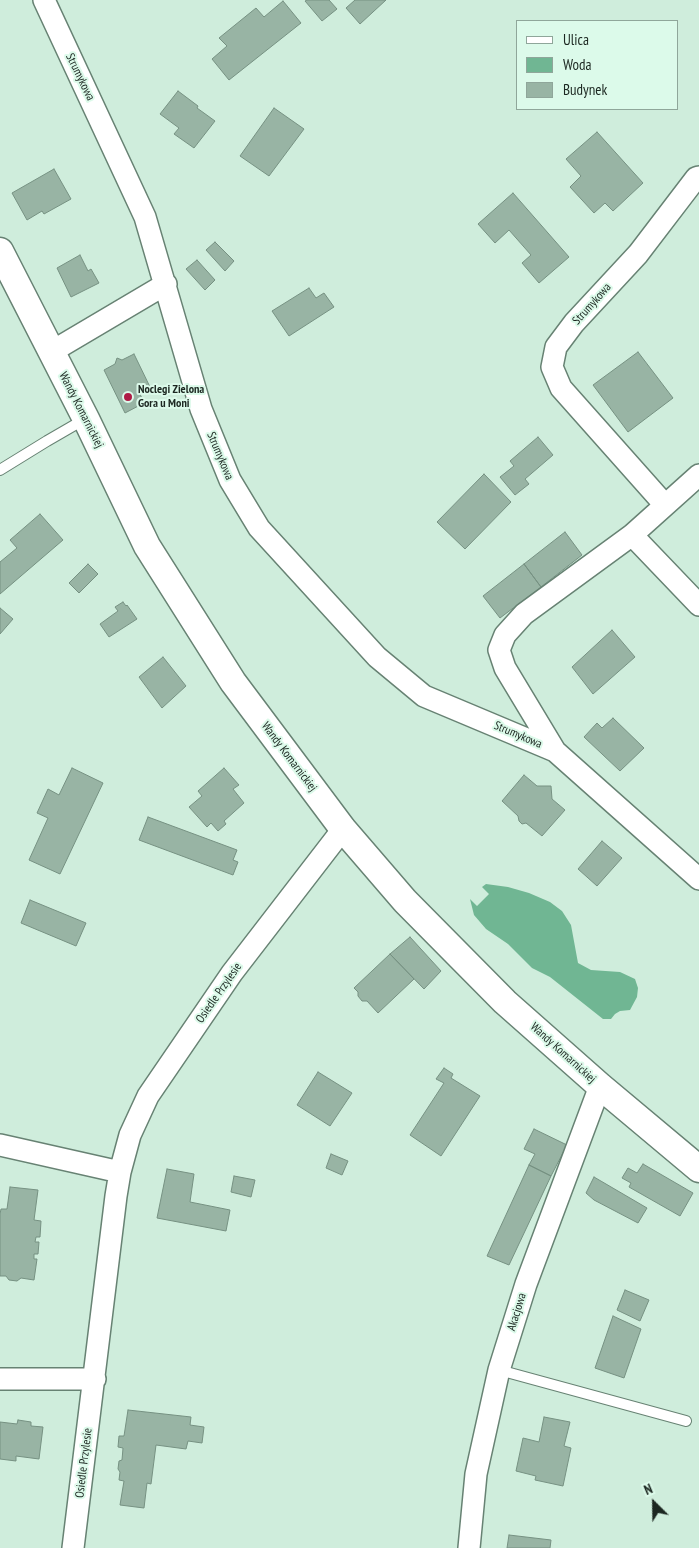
<!DOCTYPE html>
<style>
body{margin:0}
#map{position:relative;width:699px;height:1548px;overflow:hidden;background:#cfeddc;font-family:"PT Sans Narrow",sans-serif}
canvas{display:block}
.legend{position:absolute;left:516px;top:20px;width:162px;height:90px;box-sizing:border-box;background:#dcfaea;border:1px solid #8fa69a;margin:0;padding:6px 9px;list-style:none;font-size:15px;color:#1c2721}
.legend li{display:flex;align-items:center;gap:10px;height:25px}
.legend b{width:25px;border:1px solid #8fa69a}
.north{position:absolute;left:629px;top:1478px;width:50px;height:50px;-webkit-text-stroke:4px #dcfaea;paint-order:stroke;rotate:337deg;font-size:14px;font-weight:700;line-height:20px;text-align:center;color:#1c2721}
.north::after{content:'';display:block;margin:auto;width:18px;height:22px;background:#1c2721;clip-path:polygon(50% 0,100% 100%,50% 72%,0 100%)}
</style>
<div id="map">
<canvas width="699" height="1548"></canvas>
<ul class="legend">
<li><b style="height:6px;background:#fff"></b>Ulica</li>
<li><b style="height:14px;background:#70b693"></b>Woda</li>
<li><b style="height:14px;background:#98b4a4"></b>Budynek</li>
</ul>
<div class="north">N</div>
</div>
<script>
const g = document.querySelector('canvas').getContext('2d');
g.lineJoin = 'round';
function fillPath(path, color) { g.fillStyle = color; g.fill(path, 'evenodd'); }
const toPath = rows => new Path2D(rows.map(r => 'M' + r).join(''));
function strokePath(path, color, width, dash) { g.strokeStyle = color; g.lineWidth = width; g.lineCap = dash ? 'butt' : 'round'; g.setLineDash(dash || []); g.stroke(path); }
function drawText(font, color, halo, rows, align = 'center') {
  g.font = font + ' "PT Sans Narrow",sans-serif'; g.lineWidth = 4; g.setLineDash([]); g.textBaseline = 'middle'; g.strokeStyle = halo; g.fillStyle = color; for (const [text, x, y, turn = 0] of rows) {
    g.save(); g.translate(x, y); g.rotate((+turn || 0) * Math.PI / 180); g.textAlign = isNaN(turn) ? turn : align; if (halo) g.strokeText(text, 0, 0); g.fillText(text, 0, 0); g.restore();
  }
}
const water = toPath([
 [486,884,508,887,529,893,550,902,562,911,571,925,578,963,591,970,620,972,635,979,638,988,637,997,630,1010,620,1011,615,1014,611,1019,603,1019,550,977,532,968,508,944,486,929,474,915,470,899,477,906,489,894,482,887]
]);
const building = toPath([
 [307,0,329,0,337,9,322,21,305,1,307,0],
 [355,0,386,0,360,24,346,8,355,0],
 [283,1,301,23,229,80,212,59,227,46,219,38,256,8,264,17,283,1],
 [178,91,198,106,197,108,215,121,194,148,174,134,179,128,160,114,178,91],
 [274,108,304,129,269,176,240,156,274,108],
 [597,132,643,183,613,211,605,203,594,213,570,187,581,176,566,159,597,132],
 [54,169,71,199,44,214,42,211,27,220,12,193,54,169],
 [513,193,569,257,539,283,522,263,531,255,509,230,495,243,478,224,513,193],
 [215,242,234,261,225,271,206,250,215,242],
 [80,255,88,271,91,269,99,283,71,297,57,268,80,255],
 [197,260,215,280,205,290,186,269,197,260],
 [309,288,316,298,324,293,334,307,289,336,272,311,309,288],
 [638,352,673,398,628,432,593,385,638,352],
 [134,354,151,389,140,394,144,403,125,413,104,370,115,364,117,358,122,360,134,354],
 [538,437,553,455,525,479,529,484,515,495,500,477,514,466,510,461,538,437],
 [484,474,511,502,465,549,437,522,484,474],
 [40,514,63,540,0,594,0,562,17,548,10,540,40,514],
 [565,532,582,555,541,587,524,564,565,532],
 [88,564,98,574,79,593,69,583,88,564],
 [524,564,541,587,500,618,483,596,524,564],
 [123,602,126,606,127,605,137,619,109,637,100,624,118,611,115,607,123,602],
 [0,608,13,619,0,634,0,608],
 [612,630,635,657,593,694,572,667,612,630],
 [163,657,186,686,162,708,139,677,163,657],
 [613,718,644,748,620,771,584,737,597,723,602,728,613,718],
 [72,768,103,783,60,874,29,860,48,818,37,813,48,789,59,795,72,768],
 [224,768,239,785,233,789,244,803,224,821,226,824,218,831,211,823,207,827,189,807,202,796,198,791,224,768],
 [524,775,537,786,551,786,552,799,565,810,542,836,526,823,522,824,519,821,518,816,502,801,524,775],
 [148,817,237,850,233,860,238,862,233,875,139,840,148,817],
 [602,841,622,858,597,886,578,869,602,841],
 [30,900,86,923,76,946,21,923,30,900],
 [410,937,441,971,424,989,390,954,410,937],
 [390,954,414,979,378,1013,367,1001,362,1001,358,996,358,992,354,988,390,954],
 [444,1068,453,1074,451,1078,480,1096,441,1156,410,1135,444,1083,436,1079,444,1068],
 [318,1072,352,1093,330,1126,297,1105,318,1072],
 [534,1129,567,1145,551,1176,529,1165,535,1154,524,1149,534,1129],
 [331,1154,348,1161,342,1175,326,1168,331,1154],
 [643,1164,693,1193,680,1216,629,1187,631,1183,622,1178,628,1168,637,1173,643,1164],
 [529,1165,551,1176,509,1265,487,1256,529,1165],
 [167,1169,194,1174,190,1202,230,1210,226,1231,157,1218,167,1169],
 [234,1176,255,1180,251,1197,231,1192,234,1176],
 [594,1177,647,1208,638,1223,594,1200,586,1193,594,1177],
 [10,1187,38,1190,34,1220,41,1221,40,1237,36,1237,35,1242,39,1242,38,1254,34,1254,34,1259,37,1259,34,1280,21,1278,17,1281,9,1280,6,1276,0,1276,0,1214,1,1209,7,1209,10,1187],
 [625,1290,649,1300,640,1321,617,1310,625,1290],
 [613,1316,641,1329,624,1378,595,1368,613,1316],
 [128,1410,191,1417,190,1425,204,1427,202,1443,188,1441,186,1449,156,1445,151,1484,147,1483,144,1508,120,1505,124,1481,119,1480,120,1472,118,1469,119,1461,122,1460,123,1448,118,1447,119,1436,124,1436,128,1410],
 [544,1417,570,1422,564,1446,571,1448,563,1486,535,1480,536,1476,516,1471,523,1438,539,1442,544,1417],
 [18,1420,31,1422,31,1426,43,1427,39,1459,16,1456,16,1461,0,1459,0,1422,17,1424,18,1420],
 [509,1535,551,1540,550,1548,507,1548,509,1535]
]);
const service = toPath([
 [0,470,47,441,85,419],
 [499,1370,686,1421]
]);
const minor = toPath([
 [44,0,145,217,201,409,230,480,259,528,377,657,424,696,555,751,699,879],
 [51,352,166,284],
 [665,505,561,388,552,367,556,347,574,323,638,254,696,178,699,177],
 [632,535,699,605],
 [555,751,505,668,499,650,505,635,524,614,632,535,699,475],
 [0,1145,120,1172],
 [0,1379,95,1379],
 [73,1548,116,1196,120,1172,130,1135,148,1096,232,973,343,829],
 [469,1548,476,1474,499,1370,526,1284,600,1086]
]);
const tertiary = toPath([
 [0,251,86,419,147,546,233,682,343,829,405,901,505,1002,600,1086,699,1169]
]);
const markers = [
 [128,397,5,"#ae1b45"]
];
const streetNames = [
 ["Strumykowa",80,77,64],
 ["Strumykowa",592,304,-48],
 ["Wandy Komarnickiej",81,410,63],
 ["Strumykowa",220,456,67],
 ["Strumykowa",518,735,23],
 ["Wandy Komarnickiej",289,757,53],
 ["Osiedle Przylesie",219,993,-55],
 ["Wandy Komarnickiej",563,1053,42],
 ["Akacjowa",517,1312,-73],
 ["Osiedle Przylesie",84,1463,-83]
];
const poiNames = [
 ["Noclegi Zielona",138,390],
 ["Gora u Moni",138,404]
];
fillPath(water, '#70b693');
fillPath(building, '#98b4a4');
strokePath(building, '#769182', 1);
strokePath(service, '#678273', 12);
strokePath(minor, '#678273', 24);
strokePath(tertiary, '#678273', 29);
strokePath(service, '#fff', 10);
strokePath(minor, '#fff', 21);
strokePath(tertiary, '#fff', 26);
for (const [x, y, r, color] of markers) { const dot = new Path2D(); dot.arc(x, y, r, 0, 2 * Math.PI); g.fillStyle = color; g.fill(dot); strokePath(dot, '#dcfaea', 2); }
drawText('12px', '#1c2721', '#dcfaea', streetNames);
drawText('bold 12px', '#1c2721', '#dcfaea', poiNames, 'left');
</script>
